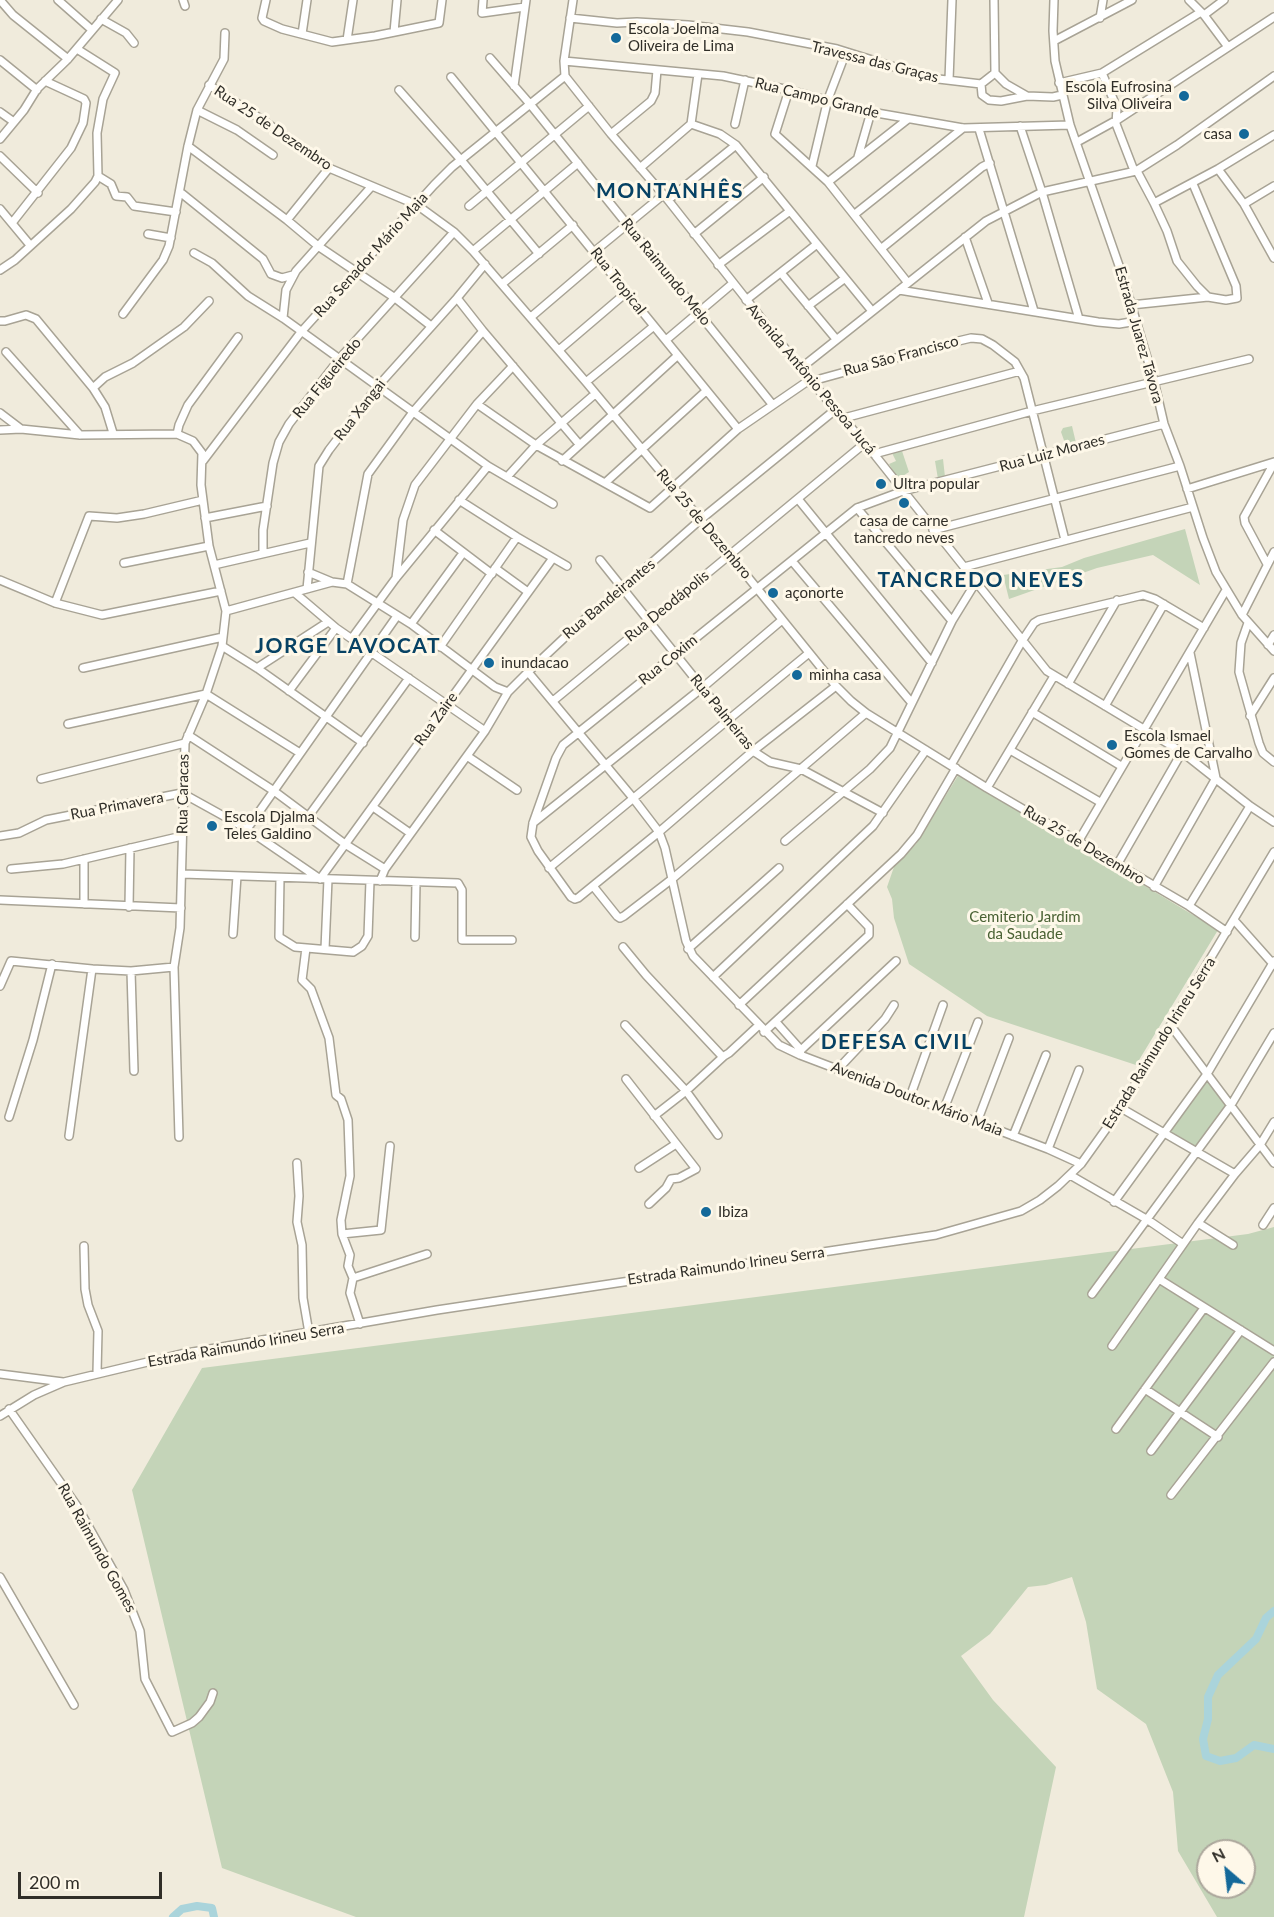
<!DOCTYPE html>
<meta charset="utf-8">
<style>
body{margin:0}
#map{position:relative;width:1274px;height:1917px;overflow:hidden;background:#f0ebdc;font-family:Lato,sans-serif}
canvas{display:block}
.north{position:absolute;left:1196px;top:1839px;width:60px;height:60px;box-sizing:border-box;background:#fef8e9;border:2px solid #aca79c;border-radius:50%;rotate:332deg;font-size:16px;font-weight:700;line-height:24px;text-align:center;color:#302e28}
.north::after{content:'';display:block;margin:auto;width:21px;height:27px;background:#14699a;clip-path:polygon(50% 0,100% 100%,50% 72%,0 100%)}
.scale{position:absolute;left:18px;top:1872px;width:144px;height:27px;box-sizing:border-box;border:3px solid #302e28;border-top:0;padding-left:8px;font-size:18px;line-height:21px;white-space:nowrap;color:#302e28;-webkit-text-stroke:4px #fef8e9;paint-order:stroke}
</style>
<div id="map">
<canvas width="1274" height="1917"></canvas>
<div class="north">N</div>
<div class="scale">200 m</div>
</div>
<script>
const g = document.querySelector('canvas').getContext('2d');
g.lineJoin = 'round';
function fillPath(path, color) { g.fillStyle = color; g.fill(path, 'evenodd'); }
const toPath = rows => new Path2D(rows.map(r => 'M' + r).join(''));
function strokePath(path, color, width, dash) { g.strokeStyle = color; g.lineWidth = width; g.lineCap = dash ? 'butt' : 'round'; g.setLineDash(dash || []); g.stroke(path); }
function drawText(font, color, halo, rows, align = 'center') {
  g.font = font + ' Lato,sans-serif'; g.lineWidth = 6; g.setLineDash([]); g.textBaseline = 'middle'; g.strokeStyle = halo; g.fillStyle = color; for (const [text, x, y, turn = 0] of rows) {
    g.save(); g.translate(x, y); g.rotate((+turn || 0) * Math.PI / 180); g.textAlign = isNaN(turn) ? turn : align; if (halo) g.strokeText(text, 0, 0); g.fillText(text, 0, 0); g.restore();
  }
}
const green = toPath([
 [1072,426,1076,443,1066,446,1061,432,1063,428],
 [902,451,909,472,898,479,889,464,896,461,892,453],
 [943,459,945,477,938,479,935,461],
 [1185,529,1200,585,1153,555,1097,568,1009,599,1003,575,1062,567,1084,558],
 [959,774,1218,930,1136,1065,987,1016,909,964,894,918,892,899,887,887,895,864,916,844],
 [1207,1079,1227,1105,1196,1148,1169,1131],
 [1274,1227,1274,1917,1217,1917,1178,1851,1173,1792,1146,1724,1097,1689,1086,1622,1072,1577,1046,1585,1028,1587,990,1634,961,1656,993,1700,1056,1767,1024,1917,356,1917,222,1868,132,1490,202,1368,1248,1234],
 [1208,1851,1244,1851,1244,1887,1208,1887]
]);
const river = toPath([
 [1274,1611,1266,1618,1256,1639,1218,1675,1208,1697,1208,1719,1203,1739,1206,1756,1220,1761,1236,1758,1254,1745,1274,1749],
 [173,1917,182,1909,197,1906,212,1908,214,1917]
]);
const minor = toPath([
 [0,0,13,15,68,59],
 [58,0,92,30],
 [183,0,185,6],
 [266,0,262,18,264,21,282,29,332,42,375,36,439,23,442,0],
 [483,0,482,13,525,7],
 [573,0,564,61,565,76,611,134,668,200,810,380,874,454,1047,671,1182,752,1250,806,1274,822],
 [1054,0,1053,31,1055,61,1070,125,1123,277,1154,381,1164,424,1180,466,1203,538,1216,572,1242,615,1274,651],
 [1189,0,1204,15,1228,47],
 [1204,15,1224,0],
 [570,18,617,23,637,22,688,25,748,32,837,49,930,78,981,84,982,95,989,100,1001,101,1027,96,1053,97,1062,95],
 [1100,18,1103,0],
 [101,19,126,33,134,43],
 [394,32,397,0],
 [302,34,307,0],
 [347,40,353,0],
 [1054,41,1132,0],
 [490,58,530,104,772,404],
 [0,60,37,90],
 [564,61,723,76,789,90,871,112,963,128,1070,125],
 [995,73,1006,84,1027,96],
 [1102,73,1117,108,1116,124,1133,168,1138,173,1154,203,1167,231,1177,261,1197,286,1208,297],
 [451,77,738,429],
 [949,80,952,0],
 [1059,83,1102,73,1201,12],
 [981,84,995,73,994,0],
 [209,85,267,123,329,168,417,205,454,232,473,251,586,382,730,555,836,686,851,701,866,713,987,788,1189,906,1227,932],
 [514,86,526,0],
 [399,90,461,160,539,254],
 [789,90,775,134,828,182,908,283],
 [197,110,237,130,273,155],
 [0,112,14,122],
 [691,124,720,134,736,145,872,311],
 [691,124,698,74],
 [735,124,745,80],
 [1020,126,1042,192,1079,319],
 [979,129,1034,311],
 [611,134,651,101,655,93,657,70],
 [0,139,24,110,37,89,67,60,118,0],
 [1077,142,1117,120,1274,17],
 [188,146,287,220,318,246,395,298,431,326],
 [0,156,38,193],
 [858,157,871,112],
 [812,166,828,99,846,52],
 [640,168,691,124],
 [1218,169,1244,204,1274,258],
 [98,176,111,184,116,196,127,197,134,206,176,212],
 [828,182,908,119],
 [180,192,263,259,271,274,282,278,293,275],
 [668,200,736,145],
 [1154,203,1218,169,1274,135],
 [1244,204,1274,186],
 [469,206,589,106],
 [0,209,30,245],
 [855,214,963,128],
 [287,220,329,168],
 [12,223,71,148,83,123,86,103,84,99,45,81],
 [148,234,171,238],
 [694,234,764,177],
 [965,237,988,303],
 [882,248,982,167,990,163],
 [473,251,578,163],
 [595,251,663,195],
 [194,253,212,263,248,296,283,318,488,466,553,504],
 [718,265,790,211],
 [0,270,15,260,71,209,95,182,98,176,97,133,103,99,115,73,77,49],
 [781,273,836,339],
 [502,284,573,225],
 [899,290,1098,322,1119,324,1137,321],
 [457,298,483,331,579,444],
 [746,300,817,244],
 [1131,305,1208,297,1226,300,1237,298,1236,286,1193,184],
 [808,306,844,279],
 [123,314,163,260,169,246,188,146,197,110,224,59,225,33],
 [531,317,600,258],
 [283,318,286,290,296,271,371,187],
 [0,321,5,321,26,315,36,319,93,388,105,407,113,433],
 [666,340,732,284],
 [559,350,627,292],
 [6,352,80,435],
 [801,368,986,221,1042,192,1136,171,1177,145,1274,76],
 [586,382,654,326],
 [93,388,105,377,133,363,184,327,209,301],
 [477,404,536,445,650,508,738,429,805,383,950,343,971,338,982,339,993,345,1015,362,1024,378,1065,540],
 [0,413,21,429],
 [844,418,1020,371],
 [0,430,21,429,80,435,177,434,193,441,202,453,201,485,209,546,226,611,222,646,206,694,185,743,180,928,174,967,179,1137],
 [177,434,179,425,188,405,238,337],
 [874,454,1032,411,1249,359],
 [203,461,301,332,434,185,452,167,565,76],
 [562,461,677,356],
 [507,477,536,445,595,394],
 [606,482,706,391],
 [1187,489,1274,462],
 [798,499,932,663],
 [459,500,517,537,567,566],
 [857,508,952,621],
 [205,518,267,506],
 [434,530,492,574],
 [933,530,1180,466],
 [263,553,263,530,273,463,279,442,289,424,340,358,454,232],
 [600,560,753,751,770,762,801,769,883,813],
 [792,561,911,702],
 [124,563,209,546],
 [1267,564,1245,523,1244,517,1274,463],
 [214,565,310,543],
 [964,567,1193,507],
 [495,568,528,592],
 [308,572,332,582,347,584,411,624,495,687,508,692],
 [396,578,403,520,415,485,477,404,513,366],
 [0,580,55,603,102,615,221,591],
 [347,584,368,474,413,412,483,331],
 [307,589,319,466,329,450,378,386,457,298,485,264],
 [295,593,336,628,485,731],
 [55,603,89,516,117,518,144,514,203,500],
 [226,611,332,582],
 [1242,615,1274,552],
 [1248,623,1241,643,1239,672,1259,743,1263,753,1274,762],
 [411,624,463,553],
 [352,638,396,578,488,466],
 [1268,645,1274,635],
 [222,646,257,668,363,743],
 [440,647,517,537],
 [83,668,223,637],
 [257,668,328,622],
 [528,672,633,798,659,832,665,848,686,941,693,956,779,1045,800,1055,1048,1149,1081,1164],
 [1068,684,1117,600],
 [836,686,753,751,659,832,578,898,575,899,571,897,538,851,531,837,533,823,556,758,563,745,857,508,903,491,1164,424],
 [289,691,336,628],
 [553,701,865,443],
 [1105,706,1164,604],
 [1032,712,1121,766],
 [1250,716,1274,678],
 [68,724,206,694,300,753],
 [188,735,274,791,345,844,385,869],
 [1010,750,1100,802],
 [467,756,517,790],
 [951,765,1022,641,1034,623,1039,620,1143,595,1155,599,1204,628],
 [41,779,185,743],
 [987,788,1054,676],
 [373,807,410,833],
 [308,817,409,678],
 [533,823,702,688,782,620],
 [247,829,397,616],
 [0,836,19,833,46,820,182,793,247,829,320,879,553,558],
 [785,841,870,769,890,748,952,621,976,582],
 [1078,842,1226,590],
 [1117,865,1182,752],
 [549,868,809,653],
 [11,869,63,864,182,836],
 [182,874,458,883,462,890,462,940,512,940],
 [280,878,279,937,295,947,353,952,362,946,368,936,370,881],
 [380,881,385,869,485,731,508,692,528,672,580,623,623,588,700,520,835,410],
 [593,886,617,916,620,918,624,916,672,879,866,713],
 [1154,887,1216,778,1190,653],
 [0,900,181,908],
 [84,904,84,859],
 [1189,906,1250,806],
 [129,907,130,848],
 [1234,920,1274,965],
 [233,934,237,876],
 [415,937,416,882],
 [623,947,646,975,721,1055,724,1056,729,1053,759,1025],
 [306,948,302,980,311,989,329,1038,336,1095,341,1099,348,1120,350,1176,341,1220,342,1234,350,1255,348,1266,353,1278,350,1293,360,1324],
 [325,949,328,879],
 [688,949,779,868],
 [131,971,134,1071],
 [713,977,873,826,926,750],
 [0,986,11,961,92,969,131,971,174,967],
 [739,1005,901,854,917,835,956,768],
 [776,1022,801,1050],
 [625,1025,686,1091,718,1135],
 [1171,1026,1274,1163],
 [764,1032,869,935,869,927,847,904],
 [800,1055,801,1050,896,961],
 [838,1069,885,1019,894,1005],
 [626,1079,696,1169,679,1178,671,1179,666,1188,649,1204],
 [910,1097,943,1005],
 [1121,1108,1235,1174],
 [944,1109,978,1022],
 [654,1116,686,1091,724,1056],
 [9,1117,33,1040,52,964],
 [977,1122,1009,1038],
 [69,1136,92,969],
 [1013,1136,1046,1055],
 [1048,1149,1079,1070],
 [297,1163,299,1196,297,1222,302,1245,303,1298,309,1333],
 [639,1168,676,1144],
 [1070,1175,1148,1220,1183,1244],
 [1114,1202,1207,1074,1274,961],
 [1198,1223,1233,1245],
 [1263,1225,1274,1208],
 [342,1234,381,1230,390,1146],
 [84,1246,85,1289,88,1305,98,1331,97,1373],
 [353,1278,427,1254],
 [1159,1279,1274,1351],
 [1092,1294,1231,1105,1274,1033],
 [1112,1346,1198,1223,1235,1174,1260,1145,1274,1122],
 [0,1374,63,1382],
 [1145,1389,1218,1437],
 [9,1409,77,1506,124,1590,140,1631,145,1679,172,1732,192,1723,199,1717,210,1702,213,1693],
 [0,1416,34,1395,64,1382,181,1354,437,1310,936,1235,1021,1211,1040,1200,1058,1186,1081,1164,1121,1108,1274,852],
 [1116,1429,1204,1308],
 [1151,1451,1241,1330],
 [1171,1495,1274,1362],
 [0,1577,74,1705]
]);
const markers = [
 [616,38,6,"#14699a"],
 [1184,96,6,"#14699a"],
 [1244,134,6,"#14699a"],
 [881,484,6,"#14699a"],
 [904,503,6,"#14699a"],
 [773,593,6,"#14699a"],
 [489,663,6,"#14699a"],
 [797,675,6,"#14699a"],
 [1112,745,6,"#14699a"],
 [212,826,6,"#14699a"],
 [706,1212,6,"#14699a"]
];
const poiNames = [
 ["Escola Joelma",628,29],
 ["Oliveira de Lima",628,46],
 ["Escola Eufrosina",1172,87,"right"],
 ["Silva Oliveira",1172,104,"right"],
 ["casa",1232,134,"right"],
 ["Ultra popular",893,484],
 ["casa de carne",904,521,"center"],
 ["tancredo neves",904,538,"center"],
 ["açonorte",785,593],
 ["inundacao",501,663],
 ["minha casa",809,675],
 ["Escola Ismael",1124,736],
 ["Gomes de Carvalho",1124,753],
 ["Escola Djalma",224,817],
 ["Teles Galdino",224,834],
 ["Ibiza",718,1212]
];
const streetNames = [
 ["Travessa das Graças",875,62,14],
 ["Rua Campo Grande",817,98,14],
 ["Rua 25 de Dezembro",273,128,34],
 ["Rua Senador Mário Maia",371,255,-48],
 ["Rua Raimundo Melo",666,272,51],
 ["Rua Tropical",618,281,52],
 ["Estrada Juarez Távora",1139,335,74],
 ["Rua São Francisco",901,356,-15],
 ["Rua Figueiredo",327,378,-51],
 ["Avenida Antônio Pessoa Jucá",811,379,50],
 ["Rua Xangai",360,410,-52],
 ["Rua Luiz Moraes",1052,453,-15],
 ["Rua 25 de Dezembro",704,524,50],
 ["Rua Bandeirantes",609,599,-40],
 ["Rua Deodápolis",667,606,-39],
 ["Rua Coxim",668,660,-39],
 ["Rua Palmeiras",722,712,51],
 ["Rua Zaire",436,719,-54],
 ["Rua Caracas",183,794,-89],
 ["Rua Primavera",117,806,-11],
 ["Rua 25 de Dezembro",1084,845,31],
 ["Estrada Raimundo Irineu Serra",1159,1043,-58],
 ["Avenida Doutor Mário Maia",917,1099,21],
 ["Estrada Raimundo Irineu Serra",726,1266,-8],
 ["Estrada Raimundo Irineu Serra",246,1345,-10],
 ["Rua Raimundo Gomes",97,1548,61]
];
const parkNames = [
 ["Cemiterio Jardim",1025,917],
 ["da Saudade",1025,934]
];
const districtNames = [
 ["MONTANHÊS",670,191],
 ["TANCREDO NEVES",981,580],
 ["JORGE LAVOCAT",348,646],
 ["DEFESA CIVIL",897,1042]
];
fillPath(green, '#c4d4b8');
strokePath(river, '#aad4db', 8);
strokePath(minor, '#a8a395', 10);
strokePath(minor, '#fff', 7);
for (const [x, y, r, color] of markers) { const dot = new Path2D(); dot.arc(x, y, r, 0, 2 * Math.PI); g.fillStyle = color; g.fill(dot); strokePath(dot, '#fef8e9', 2); }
drawText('15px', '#302e28', '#fef8e9', poiNames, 'left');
drawText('15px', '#302e28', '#fef8e9', streetNames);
drawText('15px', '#496133', '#fef8e9', parkNames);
g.letterSpacing = '1.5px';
drawText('bold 21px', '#074264', '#fef8e9', districtNames);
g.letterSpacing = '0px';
</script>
